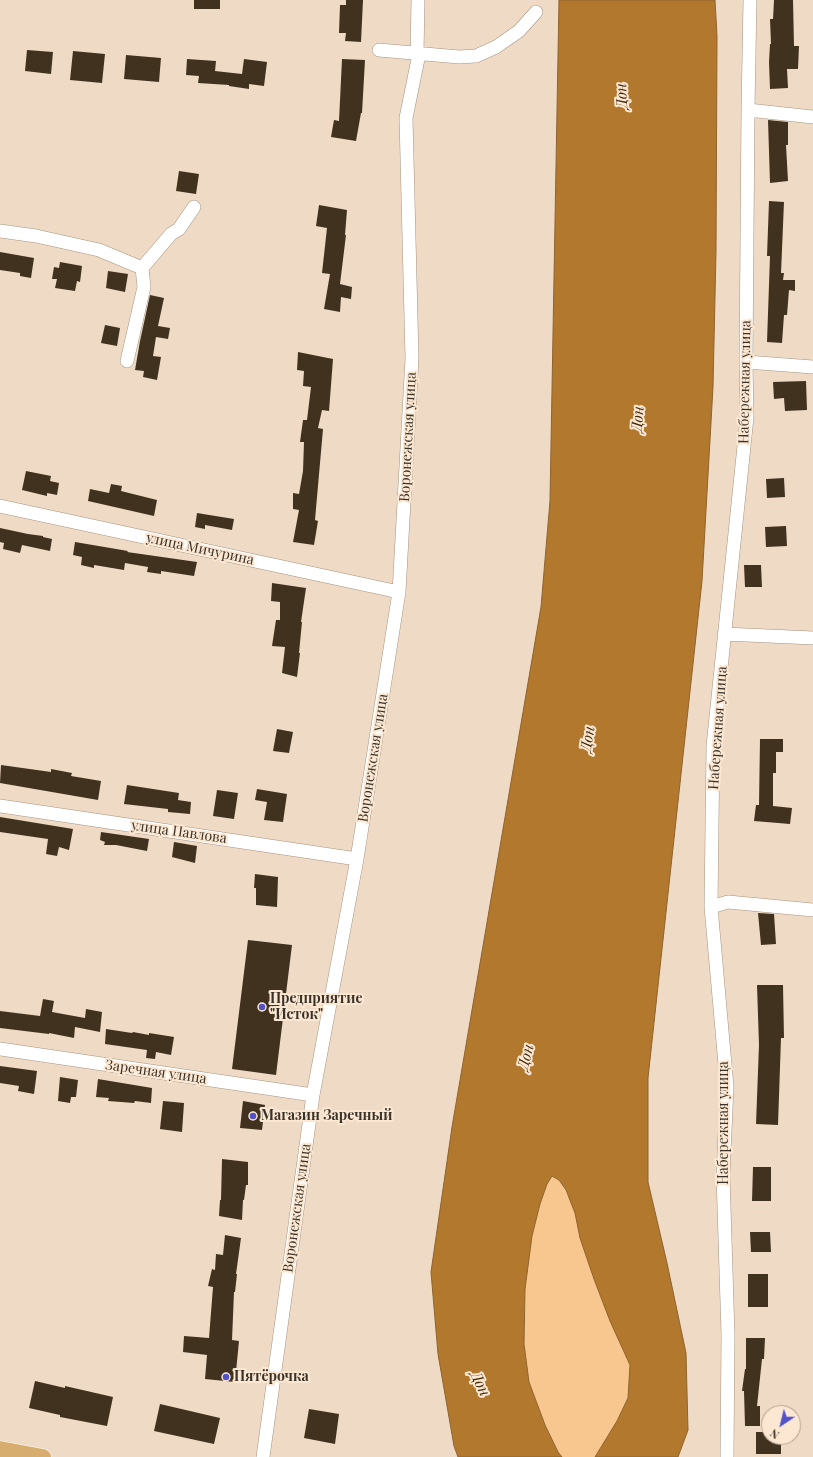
<!DOCTYPE html>
<meta charset="utf-8">
<style>
body{margin:0}
#map{position:relative;width:813px;height:1457px;overflow:hidden;background:#efdac5;font-family:"Playfair Display",serif}
canvas{display:block}
.north{position:absolute;left:761px;top:1405px;width:40px;height:40px;box-sizing:border-box;background:#fce8d2;border:1px solid #ae9f8e;border-radius:50%;rotate:215deg;font-size:11px;font-weight:700;line-height:16px;text-align:center;color:#393229}
.north::after{content:'';display:block;margin:auto;width:14px;height:18px;background:#5351c8;clip-path:polygon(50% 0,100% 100%,50% 72%,0 100%)}
</style>
<div id="map">
<canvas width="813" height="1457"></canvas>
<div class="north">N</div>
</div>
<script>
const g = document.querySelector('canvas').getContext('2d');
g.lineJoin = 'round';
function fillPath(path, color) { g.fillStyle = color; g.fill(path, 'evenodd'); }
const toPath = rows => new Path2D(rows.map(r => 'M' + r).join(''));
function strokePath(path, color, width, dash) { g.strokeStyle = color; g.lineWidth = width; g.lineCap = dash ? 'butt' : 'round'; g.setLineDash(dash || []); g.stroke(path); }
function drawText(font, color, halo, rows, align = 'center') {
  g.font = font + ' "Playfair Display",serif'; g.lineWidth = 4; g.setLineDash([]); g.textBaseline = 'middle'; g.strokeStyle = halo; g.fillStyle = color; for (const [text, x, y, turn = 0] of rows) {
    g.save(); g.translate(x, y); g.rotate((+turn || 0) * Math.PI / 180); g.textAlign = isNaN(turn) ? turn : align; if (halo) g.strokeText(text, 0, 0); g.fillText(text, 0, 0); g.restore();
  }
}
const green = toPath([
 [552,1176,559,1180,570,1200,575,1213,580,1238,610,1321,630,1365,628,1398,617,1421,595,1457,562,1457,558,1452,545,1425,529,1382,524,1344,525,1289,532,1236,540,1204,547,1184]
]);
const water = toPath([
 [559,0,715,0,717,36,716,251,713,387,702,581,648,1078,648,1182,667,1263,686,1353,688,1430,678,1457,595,1457,617,1421,628,1398,630,1365,610,1321,594,1279,580,1238,575,1213,566,1190,559,1180,552,1176,547,1184,540,1204,532,1236,525,1289,524,1344,529,1382,545,1425,558,1452,562,1457,458,1457,454,1446,438,1354,431,1272,452,1127,541,607,550,501,559,0]
]);
const building = toPath([
 [194,0,220,0,220,9,194,9],
 [346,0,363,0,361,42,345,41,346,33,339,33,340,5,346,5],
 [774,0,793,0,794,46,799,46,798,69,787,69,788,88,770,89,769,62,770,44,771,44,770,19,773,19],
 [27,50,53,52,51,74,25,71],
 [73,51,105,54,102,83,70,80],
 [126,55,161,58,159,82,124,79],
 [187,59,216,61,215,71,242,74,244,59,267,62,264,86,249,84,249,89,229,86,229,85,198,83,199,76,186,75],
 [342,59,365,60,362,113,361,113,356,141,331,137,334,120,339,121],
 [768,120,788,122,788,145,786,145,788,181,770,183],
 [179,171,199,174,196,194,176,191],
 [769,201,784,202,781,273,784,273,783,280,795,280,795,291,789,290,787,315,784,315,782,343,767,342,770,256,767,256],
 [319,205,347,210,345,235,346,235,340,284,352,287,351,299,341,297,340,312,324,309,330,274,322,273,327,228,316,226],
 [0,252,34,258,31,278,20,276,20,273,0,270],
 [60,262,82,266,80,282,77,281,75,291,55,288,57,279,52,279,54,267,59,268],
 [108,271,128,274,125,292,106,288],
 [150,295,164,298,158,326,170,328,168,339,156,337,153,356,161,357,157,380,143,377,144,371,135,370,140,341],
 [105,325,120,328,117,346,101,343],
 [298,352,333,359,329,411,322,410,318,428,323,429,315,520,318,521,314,545,293,542,299,510,293,509,293,493,299,494,303,471,304,442,300,442,303,420,307,420,311,387,303,386,304,371,297,370],
 [806,381,807,410,785,411,784,398,774,399,773,382],
 [26,471,51,476,50,481,59,483,57,495,47,493,47,496,22,490],
 [784,478,785,497,767,498,766,479],
 [111,484,122,486,121,491,157,500,154,516,88,501,90,489,109,493],
 [197,513,234,519,232,530,205,525,205,529,195,527],
 [786,526,787,546,766,547,765,527],
 [0,528,28,534,43,536,43,537,52,539,50,551,22,545,20,553,3,549,4,543,0,542],
 [75,542,128,551,127,552,197,562,194,576,161,571,161,574,147,572,148,567,125,563,124,570,94,565,94,568,81,565,82,557,73,555],
 [744,565,761,565,762,587,745,587],
 [272,583,306,588,301,622,302,622,299,653,300,653,297,677,282,673,285,647,272,646,276,620,280,620,280,602,271,601],
 [277,729,293,732,289,753,273,751],
 [760,739,783,739,783,752,776,752,776,773,773,773,773,806,792,808,790,824,754,821,756,805,759,805],
 [1,765,51,772,51,769,72,773,71,776,101,781,98,800,0,783],
 [127,785,179,793,178,800,191,802,190,814,168,812,168,809,124,804],
 [257,789,287,794,283,822,264,820,267,802,255,800],
 [217,790,238,793,234,819,213,816],
 [0,817,73,829,69,850,59,847,57,856,46,854,48,839,0,832],
 [101,832,149,839,147,851,116,845,104,845,105,842,100,840],
 [174,842,197,846,195,863,172,857],
 [255,874,278,877,277,907,256,905,256,888,254,888],
 [758,913,774,914,776,944,761,945],
 [248,940,292,945,276,1075,232,1069],
 [757,985,783,985,784,1038,781,1038,778,1125,756,1124,759,1045],
 [43,999,54,1001,52,1012,85,1018,86,1009,102,1012,100,1032,75,1027,74,1038,49,1033,49,1034,0,1028,0,1011,40,1016],
 [106,1029,132,1033,133,1032,149,1035,149,1033,174,1037,171,1055,156,1052,155,1059,146,1058,147,1050,105,1044],
 [0,1066,37,1071,34,1094,18,1091,19,1086,0,1083],
 [60,1077,78,1080,76,1097,71,1097,70,1103,58,1101],
 [98,1079,152,1088,151,1103,135,1101,134,1103,108,1101,109,1098,96,1097],
 [163,1101,184,1103,182,1132,160,1129],
 [243,1101,265,1105,262,1130,240,1128],
 [222,1159,248,1162,248,1185,246,1185,244,1200,243,1200,242,1220,219,1216,220,1200,221,1200],
 [753,1167,771,1167,771,1201,752,1201],
 [750,1232,770,1232,771,1252,751,1252],
 [225,1235,241,1238,236,1274,237,1274,235,1292,234,1292,232,1340,239,1341,235,1382,205,1379,207,1355,183,1352,184,1336,209,1338,213,1287,208,1286,212,1269,215,1270,216,1254,223,1255],
 [748,1274,768,1274,768,1307,748,1307],
 [746,1338,765,1338,764,1359,762,1359,757,1406,760,1406,760,1426,745,1426,744,1391,742,1391,745,1369,746,1369],
 [35,1381,65,1388,65,1386,113,1397,107,1426,60,1417,60,1415,29,1408],
 [160,1404,220,1418,214,1444,154,1431],
 [309,1409,339,1414,335,1444,304,1438],
 [756,1432,769,1432,769,1437,781,1437,781,1454,756,1454]
]);
const minor = toPath([
 [379,50,459,57,476,56,496,47,519,31,536,12],
 [417,54,418,0],
 [748,110,813,117],
 [0,231,36,236,99,250,142,268,144,287,127,361],
 [142,268,171,234,179,229,194,207],
 [746,362,813,367],
 [0,506,399,592],
 [724,634,813,638],
 [0,806,357,859],
 [711,907,728,902,813,910],
 [0,1049,313,1095],
 [263,1457,313,1095,357,859,399,592,412,358,406,118,419,54],
 [727,1457,728,1335,723,1175,727,1087,711,907,713,746,747,417,746,362,748,110,750,0]
]);
const major = toPath([
 [0,1449,43,1457]
]);
const markers = [
 [262,1007,4,"#5351c8"],
 [253,1116,4,"#5351c8"],
 [226,1377,4,"#5351c8"]
];
const streetNames = [
 ["Набережная улица",745,382,-89],
 ["Воронежская улица",408,437,-87],
 ["улица Мичурина",200,549,12],
 ["Набережная улица",718,728,-86],
 ["Воронежская улица",373,758,-81],
 ["улица Павлова",179,832,8],
 ["Заречная улица",156,1072,8],
 ["Набережная улица",724,1123,-90],
 ["Воронежская улица",297,1208,-82]
];
const poiNames = [
 ["Предприятие",270,999],
 ["\"Исток\"",270,1015],
 ["Магазин Заречный",261,1116],
 ["Пятёрочка",234,1377]
];
const waterNames = [
 ["Дон",622,96,-93],
 ["Дон",638,419,-86],
 ["Дон",588,739,-81],
 ["Дон",526,1057,-75],
 ["Дон",480,1384,64]
];
fillPath(green, '#f8c68f');
fillPath(water, '#b2782e');
strokePath(water, '#8e632c', 1);
fillPath(building, '#413220');
strokePath(minor, '#a6937f', 14);
strokePath(major, '#fff', 17);
strokePath(minor, '#fff', 13);
strokePath(major, '#d7ad6f', 16);
for (const [x, y, r, color] of markers) { const dot = new Path2D(); dot.arc(x, y, r, 0, 2 * Math.PI); g.fillStyle = color; g.fill(dot); strokePath(dot, '#fce8d2', 1.5); }
drawText('14px', '#393229', '#fce8d2', streetNames);
drawText('bold 14px', '#393229', '#fce8d2', poiNames, 'left');
drawText('italic 15px', '#402808', '#fce8d2', waterNames);
</script>
